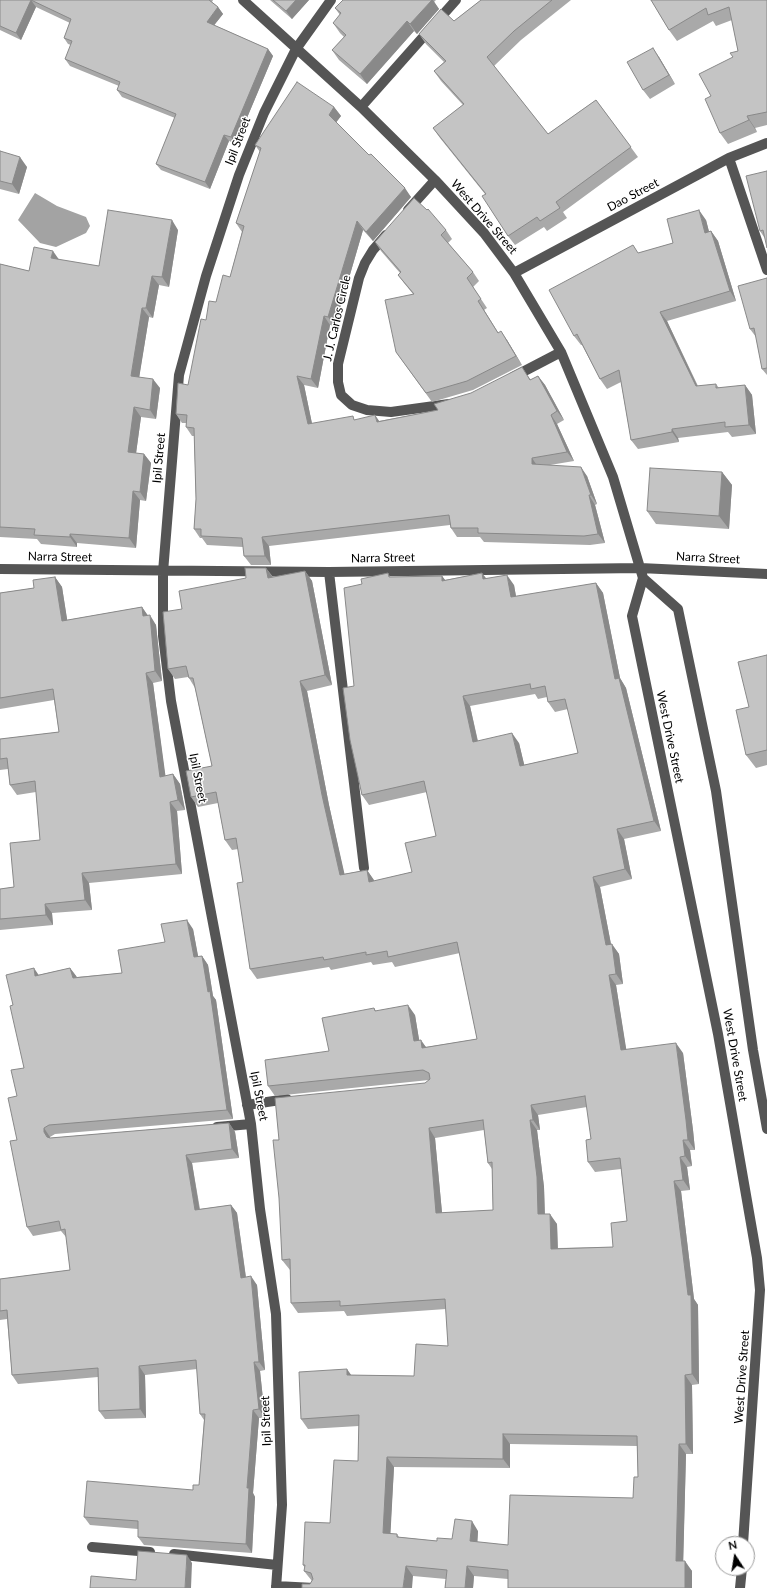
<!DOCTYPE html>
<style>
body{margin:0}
#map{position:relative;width:767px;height:1588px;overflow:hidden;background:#fff;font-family:Lato,sans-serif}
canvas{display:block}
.north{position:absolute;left:715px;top:1536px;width:40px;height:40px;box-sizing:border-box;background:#fff;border:1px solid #999;border-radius:50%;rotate:348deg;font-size:11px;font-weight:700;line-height:16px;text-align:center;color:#000}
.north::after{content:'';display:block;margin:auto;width:14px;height:18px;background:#000;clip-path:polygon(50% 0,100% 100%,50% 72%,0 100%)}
</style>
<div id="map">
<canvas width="767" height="1588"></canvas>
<div class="north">N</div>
</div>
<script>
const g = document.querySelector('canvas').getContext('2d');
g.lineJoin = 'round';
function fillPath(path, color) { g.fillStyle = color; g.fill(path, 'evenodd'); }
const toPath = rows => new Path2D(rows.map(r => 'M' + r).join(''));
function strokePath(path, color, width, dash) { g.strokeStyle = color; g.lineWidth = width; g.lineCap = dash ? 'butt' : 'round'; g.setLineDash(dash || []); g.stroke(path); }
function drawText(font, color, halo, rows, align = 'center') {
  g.font = font + ' Lato,sans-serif'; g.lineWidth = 3; g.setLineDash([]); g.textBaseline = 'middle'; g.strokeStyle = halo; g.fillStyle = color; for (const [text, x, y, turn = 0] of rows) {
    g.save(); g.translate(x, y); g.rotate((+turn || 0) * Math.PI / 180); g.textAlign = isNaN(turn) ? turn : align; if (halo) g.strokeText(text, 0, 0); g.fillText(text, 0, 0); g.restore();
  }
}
const water = toPath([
 [35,193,57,206,86,217,90,226,86,233,56,247,40,243,18,220]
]);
const minor = toPath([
 [243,0,361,107,435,180,484,233,514,273,561,352,613,477,643,578,678,609,716,791,753,1050,767,1129],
 [361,107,456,0],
 [729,158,767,270],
 [408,210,435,180],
 [386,235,373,250,365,263,359,278,338,364,338,382,341,395,352,405,367,410,391,412,449,404],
 [514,273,729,158,767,143],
 [513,377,561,352],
 [0,569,329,572,640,568,767,574],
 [329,572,364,868],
 [643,578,632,616,718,1034,757,1258,760,1290,743,1544],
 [247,1105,287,1099],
 [217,1127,251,1124],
 [92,1547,150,1552],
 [174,1554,277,1565],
 [276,1586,314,1588],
 [276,1588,282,1505,276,1314,260,1209,251,1124,171,701,163,636,163,572,179,375,206,276,239,175,264,113,296,49,331,0],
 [740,1588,742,1568]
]);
const wall = toPath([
 [0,0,213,0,212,2,218,7,223,14,214,25,268,49,273,56,236,144,229,141,210,189,161,170,156,164,175,118,122,97,117,90,119,86,70,66,65,59,71,45,68,44,64,38,70,23,36,7,21,40,0,30],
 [270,0,309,0,292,19],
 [343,0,436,0,434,2,439,9,417,34,414,31,367,84,339,60,332,50,344,37,340,33,333,23,340,15,335,8],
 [481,0,571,0,521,40,494,66,548,134,596,100,638,157,563,212,567,218,547,231,544,227,515,245,508,236,485,194,440,138,433,128,463,105,441,81,434,71,444,62,426,44,419,34,454,21],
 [651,0,767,0,767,125,755,128,757,132,728,144,720,133,711,96,733,57,738,51,732,20,716,26,713,21,677,41,669,30],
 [659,57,675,84,650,99,643,90],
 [334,107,341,116,336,122,411,197,373,241,363,230,335,326,330,325,318,388,304,385,312,424,355,420,379,421,438,410,528,376,531,380,538,376,545,385,564,420,557,424,574,461,550,465,587,476,597,504,595,505,605,543,590,545,484,542,480,537,457,537,451,528,450,525,269,546,271,565,251,565,244,556,243,547,207,545,202,538,200,538,194,529,196,499,194,436,192,436,186,427,186,423,182,423,176,414,188,385,206,320,230,277,242,232,236,223,260,152,255,145],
 [0,151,27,167,19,194,0,189],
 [767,171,764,237,760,231],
 [706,220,709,232,711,231,718,241,736,301,667,321,698,386,716,384,719,388,745,385,752,395,756,434,732,437,728,432,678,438,679,442,638,449,631,440,621,382,607,389,600,379,582,345,581,345,574,336,639,253,673,243],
 [178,230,169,287,159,285,153,318,149,317,139,377,160,388,156,419,141,417,136,453,144,454,151,463,146,501,140,500,136,548,77,543,77,547,41,544,37,539,0,537,0,264,29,271,59,260,99,266],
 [446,230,452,239,448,243,473,272,479,281,473,287,487,308,484,310,498,333,507,340,522,365,473,390,432,402,396,352,413,294,404,283,398,275,400,273,381,251,375,242],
 [767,278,767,375,762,369,756,337,750,329],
 [722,472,732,485,729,529,656,524,647,511],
 [266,568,273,577,305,571,312,581,332,685,307,691,329,805,344,874,367,870,374,881,412,872,436,836,427,792,369,805,362,795,354,686,362,584,388,573,390,577,442,576,445,580,482,573,486,578,514,585,516,597,596,583,603,593,620,678,626,688,661,831,624,839,632,879,600,887,611,944,619,954,623,984,616,985,626,1050,683,1053,693,1130,695,1150,690,1150,692,1166,687,1167,690,1190,681,1191,694,1299,698,1305,699,1384,692,1385,693,1454,686,1454,683,1561,692,1571,508,1579,474,1576,473,1588,445,1588,446,1579,413,1576,310,1584,312,1581,304,1571,305,1568,303,1565,330,1523,358,1461,359,1426,308,1429,301,1419,352,1375,414,1376,448,1346,446,1309,347,1316,344,1311,298,1313,291,1303,290,1270,282,1260,279,1140,425,1083,429,1080,275,1096,268,1086,329,1051,374,1008,376,1011,415,1015,419,1040,426,1047,477,1039,460,953,395,967,392,962,373,965,371,962,331,970,329,967,257,979,250,969,243,882,238,849,232,850,225,840,218,803,198,807,191,797,212,766,195,688,189,678,188,677,175,679,168,669,182,609],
 [535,694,538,699,547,697,548,702,555,712,568,709,578,753,524,765,519,743,478,741,470,706],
 [587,1107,591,1139,588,1162,595,1172,621,1169,627,1221,613,1247,558,1248,557,1224,545,1214,544,1187,537,1130,540,1130,538,1115],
 [484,1130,488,1163,492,1169,493,1210,442,1213,435,1138],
 [510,1444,637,1446,638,1477,633,1498,508,1545,477,1542,478,1531,452,1539,437,1541,399,1537,397,1534,390,1534,394,1467,510,1468],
 [55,577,62,587,67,620,142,607,147,615,156,625,162,681,153,683,165,776,173,774,180,784,185,810,177,811,182,874,89,883,92,910,52,913,53,925,0,930,0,889,14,887,40,840,36,792,17,795,10,785,8,769,0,770,0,739,59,732,54,700,0,709,0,593,34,588],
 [767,655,767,765,756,768,746,755,749,707],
 [193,929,198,957,202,956,208,965,213,996,216,1000,233,1119,55,1134,50,1137,50,1138,229,1123,235,1132,239,1158,192,1163,200,1209,231,1205,237,1213,246,1277,257,1285,265,1370,260,1371,265,1418,259,1418,253,1493,255,1497,252,1553,144,1545,138,1537,138,1529,90,1525,84,1517,193,1490,199,1485,204,1420,200,1414,197,1369,145,1375,146,1418,105,1419,99,1411,98,1377,18,1384,12,1375,7,1319,0,1320,0,1279,70,1270,66,1237,61,1231,33,1236,27,1227,17,1140,17,1096,24,1068,13,1005,38,975,70,968,77,977,122,973,165,942]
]);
const shadedWall = toPath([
 [31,0,36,7,21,40,16,33],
 [296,0,309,0,292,19,286,11],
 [432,0,433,0,439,9,417,34,410,24],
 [218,7,223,14,212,28,207,22],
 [407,21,414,31,367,84,360,74],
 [653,48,659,57,675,84,669,75],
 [268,49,273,56,236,144,231,137],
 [334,107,341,116,335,124,329,115],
 [747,116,755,128,757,132,749,120],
 [224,135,229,141,210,189,205,182],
 [20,157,27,167,19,194,12,184],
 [405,188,411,197,373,241,366,232],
 [699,210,706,220,712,243,705,233],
 [172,220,178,230,169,287,162,277],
 [357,221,363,230,335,326,328,317],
 [711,231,718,241,736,301,730,291],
 [53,251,60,261,51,258],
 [152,276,159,285,153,318,146,308],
 [478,301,484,310,504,342,498,333],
 [142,308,149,317,138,385,131,376],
 [660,312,667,321,702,396,696,386],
 [324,316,330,325,318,388,311,379],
 [501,331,507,340,522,365,516,356],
 [297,376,304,385,314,433,308,424],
 [538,376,545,385,564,420,557,411],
 [153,379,160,388,156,419,150,410],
 [745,385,752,395,756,434,749,425],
 [134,407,141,417,135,461,128,452],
 [375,415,382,425,377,422],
 [551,415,557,424,574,461,567,452],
 [672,429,678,438,679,442,672,432],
 [144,454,151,463,146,501,140,492],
 [532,458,538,467,532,464],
 [581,467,587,476,597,504,591,495],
 [722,472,732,485,729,529,719,516],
 [133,491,140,500,136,548,129,538],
 [589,495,595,505,605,543,598,534],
 [70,534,77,543,77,547,70,537],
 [262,537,269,546,271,565,265,556],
 [266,568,273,578,268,578],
 [305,571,312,581,332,685,325,675],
 [482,573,489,583,483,579],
 [507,575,514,585,518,607,511,597],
 [442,576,449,585,442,581],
 [55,577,62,587,69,631,62,621],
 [596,583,603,593,620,678,626,688,661,831,654,821,615,679],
 [142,607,149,617,143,616],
 [150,615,156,625,162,681,155,671],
 [146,673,153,683,167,787,160,777],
 [300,681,307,691,329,805,347,885,340,875,322,795],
 [463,696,470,706,480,752,473,742],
 [512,733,519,743,527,776,520,766],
 [173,774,180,784,185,810,178,800],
 [170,802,177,811,182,874,176,864],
 [617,829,624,839,632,879,625,869],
 [367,870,374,880,376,892,369,882],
 [82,873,89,883,92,910,85,900],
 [593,877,600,887,613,955,606,945],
 [45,904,52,913,53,925,46,915],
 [187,920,193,929,200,966,194,957],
 [612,944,619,954,623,984,616,974],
 [202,956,208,965,213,996,216,1000,233,1119,227,1110],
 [34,968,40,977,35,976],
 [70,968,76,976,79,986,73,978],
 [609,975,616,985,628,1060,621,1050],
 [408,1005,415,1015,421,1051,414,1041],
 [421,1040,428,1050,422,1048],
 [676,1043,683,1053,693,1130,695,1150,688,1140],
 [531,1105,538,1115,540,1130,533,1120],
 [530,1120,537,1130,544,1187,545,1224,538,1214],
 [229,1123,235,1132,239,1158,232,1149],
 [44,1128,50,1137,50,1141,44,1132],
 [429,1128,435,1138,443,1223,436,1213],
 [683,1140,690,1150,692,1166,685,1156],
 [186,1155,192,1163,201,1219,195,1210],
 [680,1157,687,1167,690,1190,683,1180],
 [674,1181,681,1191,694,1299,698,1305,699,1384,692,1374,688,1295],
 [231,1205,237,1213,247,1286,241,1278],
 [550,1214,557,1224,558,1259,551,1249],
 [251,1276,257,1285,265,1370,259,1362],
 [254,1362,260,1371,265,1418,259,1409],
 [139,1366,145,1375,146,1418,140,1409],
 [347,1369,354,1379,347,1375],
 [685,1375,692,1385,693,1454,686,1444],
 [253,1410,259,1418,253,1493,255,1497,252,1553,246,1544,247,1488],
 [503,1434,510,1444,510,1468,503,1459],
 [679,1444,686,1454,683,1571,676,1561],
 [387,1457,394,1467,390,1543,383,1533],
 [472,1521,478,1531,477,1551,470,1541],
 [187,1555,192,1563,191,1588,185,1588],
 [685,1561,692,1571,692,1588,685,1588],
 [406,1566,413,1576,412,1588,403,1588],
 [467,1566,474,1576,473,1588,465,1588]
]);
const building = toPath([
 [0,0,209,0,218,7,207,22,268,49,231,137,224,135,205,182,156,164,176,114,117,90,120,82,65,59,72,41,64,38,71,19,31,0,16,33,0,26,0,0],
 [273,0,296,0,286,11,273,0],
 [343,0,432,0,410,24,407,21,360,74,332,50,346,35,333,23,341,13,335,8,343,0],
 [481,0,552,0,514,31,487,57,548,134,596,100,631,147,556,202,560,208,540,221,537,217,508,236,482,196,486,194,433,128,464,104,434,71,446,61,419,34,441,9,454,21,481,0],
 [651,0,767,0,767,112,747,116,749,120,720,133,705,99,711,96,699,74,733,57,730,53,738,51,729,7,708,15,706,8,669,30,651,0],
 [653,48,669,75,643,90,627,62,653,48],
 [297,82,334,107,329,115,369,155,371,154,405,188,366,232,357,221,328,317,324,316,311,379,297,376,308,424,353,416,354,420,375,415,377,422,438,410,434,404,471,393,522,367,530,380,538,376,557,411,551,415,567,452,532,458,532,464,581,467,591,495,589,495,598,534,584,536,478,533,478,528,451,528,449,515,262,537,265,556,244,556,242,538,201,536,201,529,194,529,196,499,194,428,186,427,187,415,176,414,178,383,188,385,201,319,206,320,209,301,216,302,223,275,230,277,244,226,236,223,261,148,255,145,297,82],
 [0,151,20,157,12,184,0,181,0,151],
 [767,171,767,248,763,230,760,231,746,176,767,171],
 [414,198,427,210,428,209,446,230,441,235,473,272,467,278,481,299,478,301,498,333,501,331,516,356,467,381,426,393,396,352,385,300,414,294,398,275,401,272,375,242,414,198],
 [108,210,172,220,162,277,152,276,146,308,142,308,131,376,153,379,150,410,134,407,128,452,144,454,140,492,133,491,129,538,70,534,70,537,34,535,35,529,0,527,0,264,29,271,34,247,53,251,51,258,99,266,108,210],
 [699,210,705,233,711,231,730,291,660,312,696,386,716,384,716,388,745,385,749,425,725,427,725,422,672,429,672,432,631,440,619,370,600,379,577,334,574,336,549,290,633,245,638,253,673,243,667,219,699,210],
 [767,278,767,368,762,369,754,328,750,329,738,286,767,278],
 [650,468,722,472,719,516,647,511,650,468],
 [245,568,266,568,268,578,305,571,325,675,300,681,322,795,340,875,367,870,369,882,412,872,405,843,436,836,424,781,362,795,350,740,343,688,354,686,344,588,362,584,361,579,388,573,389,577,442,576,442,581,482,573,483,579,507,575,511,597,596,583,615,679,619,678,654,821,617,829,625,869,593,877,606,945,612,944,616,974,609,975,621,1050,676,1043,686,1120,688,1140,683,1140,685,1156,680,1157,683,1180,674,1181,688,1295,691,1295,692,1374,685,1375,686,1444,679,1444,676,1561,685,1561,685,1588,508,1588,508,1570,467,1566,465,1588,445,1588,447,1570,406,1566,403,1588,302,1588,302,1584,310,1584,313,1579,311,1573,304,1571,305,1565,303,1565,305,1522,330,1523,334,1460,358,1461,359,1415,301,1419,299,1372,347,1369,347,1375,414,1376,416,1344,448,1346,445,1299,340,1306,340,1301,291,1303,290,1259,282,1260,279,1198,273,1140,279,1140,275,1098,425,1083,430,1079,429,1073,423,1070,268,1086,265,1060,329,1051,322,1018,374,1008,375,1011,408,1005,414,1041,421,1040,422,1048,477,1039,457,942,388,957,387,951,366,955,366,952,324,960,323,957,250,969,237,883,243,882,236,838,225,840,216,792,191,797,186,771,212,766,193,678,189,678,186,666,168,669,163,612,182,609,179,591,246,578,245,568],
 [530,684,531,689,545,686,548,702,565,699,578,753,520,766,512,733,473,742,463,696,530,684],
 [585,1096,591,1139,586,1140,588,1162,620,1158,627,1221,611,1223,613,1247,551,1249,550,1214,538,1214,537,1177,530,1120,533,1120,531,1105,585,1096],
 [483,1120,488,1163,492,1162,493,1210,436,1213,429,1128,483,1120],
 [503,1434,637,1436,638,1477,634,1477,633,1498,510,1495,508,1545,470,1541,472,1521,455,1519,452,1539,437,1538,437,1541,397,1537,397,1534,383,1533,387,1457,503,1459,503,1434],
 [55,577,62,621,142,607,143,616,150,615,155,671,146,673,160,777,173,774,178,800,170,802,176,864,82,873,85,900,45,904,46,915,0,919,0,889,14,887,10,843,40,840,35,781,10,785,7,758,0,759,0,739,59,732,53,689,0,698,0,593,34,588,33,580,55,577],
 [767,655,767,750,746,755,736,710,749,707,738,662,767,655],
 [187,920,194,957,202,956,208,992,210,991,227,1110,49,1125,44,1128,44,1132,47,1137,50,1138,229,1123,232,1149,186,1155,195,1210,231,1205,241,1278,251,1276,259,1362,254,1362,259,1409,253,1410,247,1488,249,1488,246,1544,138,1537,138,1521,84,1517,87,1481,193,1490,193,1485,199,1485,205,1414,200,1414,196,1360,139,1366,140,1409,99,1411,98,1368,12,1375,7,1310,0,1311,0,1279,70,1270,65,1229,61,1230,59,1221,27,1227,10,1141,17,1140,8,1098,17,1096,11,1070,24,1068,10,1006,13,1005,6,975,34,968,35,976,70,968,73,978,122,973,118,950,165,942,161,924,187,920],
 [138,1551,187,1555,185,1588,90,1588,91,1576,136,1580,138,1551]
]);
const streetNames = [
 ["Ipil Street",238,141,-69],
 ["Dao Street",633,195,-28],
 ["West Drive Street",484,217,49],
 ["J. J. Carlos Circle",337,318,-77],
 ["Ipil Street",159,458,-85],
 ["Narra Street",60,557,1],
 ["Narra Street",383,558,-1],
 ["Narra Street",708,558,3],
 ["West Drive Street",670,737,78],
 ["Ipil Street",198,778,79],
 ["West Drive Street",735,1055,80],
 ["Ipil Street",259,1096,79],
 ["West Drive Street",742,1377,-86],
 ["Ipil Street",266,1421,-92]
];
fillPath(water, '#a3a3a3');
strokePath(minor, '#555', 10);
fillPath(wall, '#a9a9a9');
fillPath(shadedWall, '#898989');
fillPath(building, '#c4c4c4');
strokePath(building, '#898989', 1);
drawText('12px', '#000', '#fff', streetNames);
</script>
